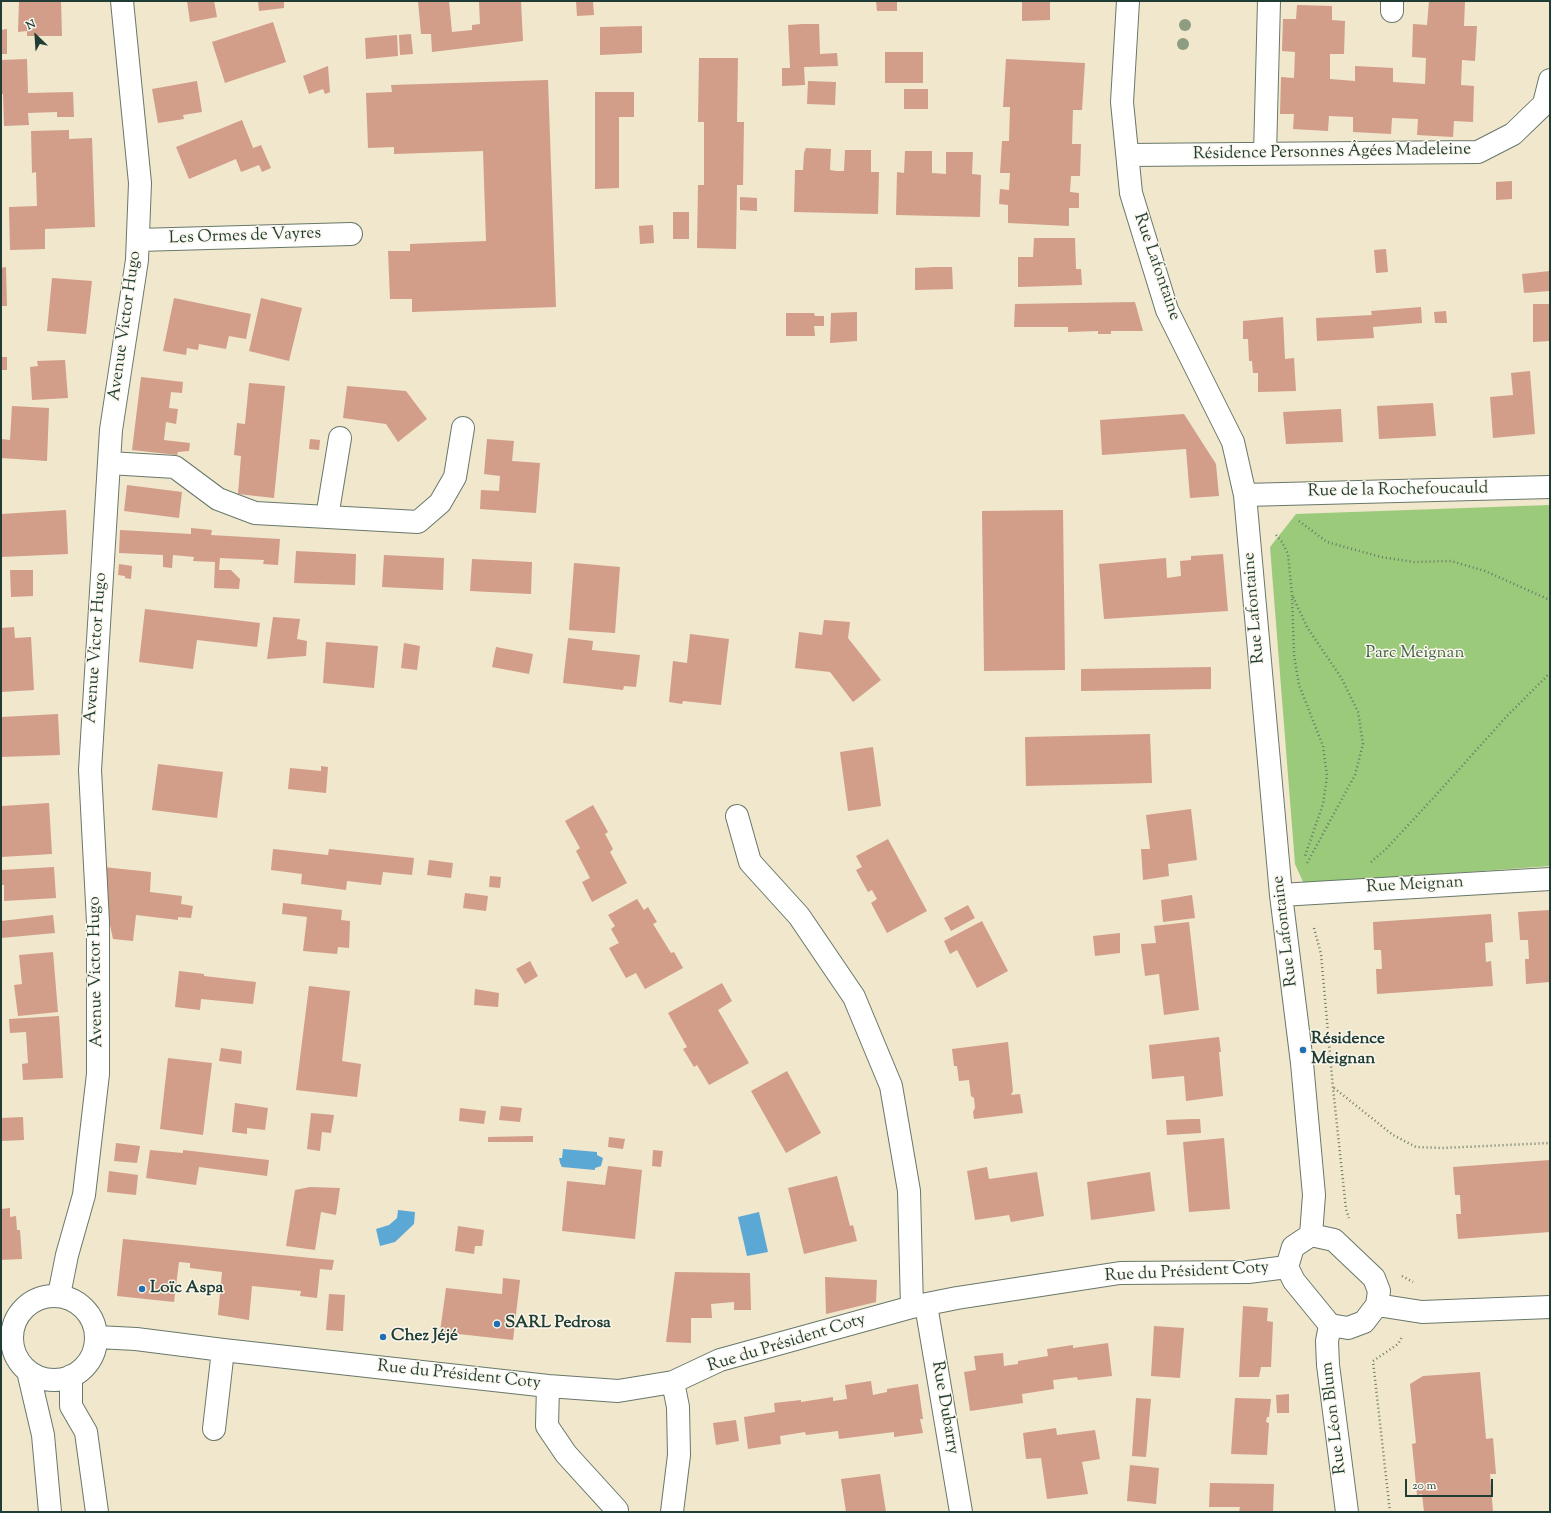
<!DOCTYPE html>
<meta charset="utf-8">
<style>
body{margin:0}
#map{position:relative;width:1551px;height:1513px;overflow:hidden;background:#f0e7cc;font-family:"Sorts Mill Goudy",serif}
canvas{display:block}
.frame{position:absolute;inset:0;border:2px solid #1f3d34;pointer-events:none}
.north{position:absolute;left:16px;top:16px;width:40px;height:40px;-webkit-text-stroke:3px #fbf7ec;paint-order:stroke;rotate:335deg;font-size:11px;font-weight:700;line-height:16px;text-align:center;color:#1f3d34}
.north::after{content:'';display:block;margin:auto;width:14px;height:18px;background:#1f3d34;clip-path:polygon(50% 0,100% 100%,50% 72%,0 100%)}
.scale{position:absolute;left:1405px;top:1479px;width:88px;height:18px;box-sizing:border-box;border:2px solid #1f3d34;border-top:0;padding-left:5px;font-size:12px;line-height:14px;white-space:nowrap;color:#1f3d34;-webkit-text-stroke:3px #fbf7ec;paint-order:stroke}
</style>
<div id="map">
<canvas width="1551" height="1513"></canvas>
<div class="frame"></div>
<div class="north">N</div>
<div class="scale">20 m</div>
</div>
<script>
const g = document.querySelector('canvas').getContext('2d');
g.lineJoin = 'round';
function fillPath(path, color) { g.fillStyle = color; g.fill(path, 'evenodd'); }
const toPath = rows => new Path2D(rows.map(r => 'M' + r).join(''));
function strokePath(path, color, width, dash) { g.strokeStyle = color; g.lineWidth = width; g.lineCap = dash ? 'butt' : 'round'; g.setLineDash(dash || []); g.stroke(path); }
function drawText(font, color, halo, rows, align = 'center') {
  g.font = font + ' "Sorts Mill Goudy",serif'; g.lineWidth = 3; g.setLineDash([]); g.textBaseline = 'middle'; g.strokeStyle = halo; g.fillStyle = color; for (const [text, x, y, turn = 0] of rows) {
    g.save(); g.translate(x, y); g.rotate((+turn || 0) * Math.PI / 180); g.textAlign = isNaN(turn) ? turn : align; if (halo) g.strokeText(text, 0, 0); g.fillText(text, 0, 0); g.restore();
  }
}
const green = toPath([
 [1550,505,1550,866,1304,884,1295,864,1270,547,1296,514]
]);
const water = toPath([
 [563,1149,597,1152,597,1155,603,1158,601,1166,595,1168,595,1170,562,1167,560,1163,559,1158,562,1158],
 [398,1210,415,1212,414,1224,395,1242,380,1246,376,1229,389,1225,397,1218],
 [759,1212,768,1252,747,1256,738,1217]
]);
const building = toPath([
 [19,1,61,1,62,36,27,36,27,31,18,32],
 [187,1,214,1,217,17,190,22],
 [258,1,284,1,284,8,259,11],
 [418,1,449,1,452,32,472,30,472,25,480,24,479,2,521,1,523,41,432,52,431,34,421,34],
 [576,1,593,1,594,15,577,16],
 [876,1,897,1,897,11,877,11],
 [1022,1,1050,1,1050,20,1022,21],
 [1429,1,1465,1,1464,26,1477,26,1475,61,1462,60,1461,85,1474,86,1473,122,1454,121,1453,137,1417,135,1418,119,1392,118,1391,134,1353,132,1353,117,1329,116,1328,131,1293,129,1294,114,1280,114,1281,77,1294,78,1295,52,1282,51,1283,19,1296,19,1297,5,1332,6,1332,20,1345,21,1344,54,1330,54,1330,79,1355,81,1355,66,1393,68,1393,82,1425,84,1426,58,1412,57,1413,24,1427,25],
 [273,22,286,62,225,83,212,42],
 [803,24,819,24,820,54,837,53,838,66,804,67,805,85,782,86,782,68,790,68,788,25],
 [642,26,642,53,600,55,600,27],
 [7,29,7,54,1,54,1,30],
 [411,34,413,54,400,55,399,35],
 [397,35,398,56,366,59,365,38],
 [885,52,923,52,923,83,885,83],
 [699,58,738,58,737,122,744,122,743,185,737,185,736,249,697,248,698,185,704,185,704,122,698,122],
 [27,59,28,93,73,92,74,117,57,117,57,112,28,113,29,125,4,126,3,94,1,94,1,60],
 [1006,59,1085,63,1082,110,1073,110,1072,144,1081,144,1080,176,1071,176,1070,192,1079,193,1079,208,1069,208,1069,226,1008,223,1008,205,999,204,1000,189,1009,190,1010,173,1000,173,1002,141,1009,141,1010,107,1003,107],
 [328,66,330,92,325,94,323,89,309,94,303,76],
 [548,80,556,307,412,312,412,299,390,299,388,251,410,251,410,244,486,241,483,151,394,154,394,147,368,148,366,93,392,92,391,85],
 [197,81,202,112,183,115,184,119,158,123,152,89],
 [808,81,836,82,835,105,807,104],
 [904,89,928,89,928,109,904,109],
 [595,92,634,92,634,117,619,117,619,188,595,189],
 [242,120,253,148,261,145,271,168,262,172,259,165,241,172,236,159,189,179,176,147],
 [69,130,69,139,92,138,95,227,45,229,45,249,10,250,9,207,37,206,36,172,32,173,31,131],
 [806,148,831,149,830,170,837,171,844,171,845,150,871,150,871,172,879,172,878,214,794,212,795,170,803,170,804,153],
 [905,151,932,151,932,173,946,174,946,152,973,152,972,174,981,175,980,217,896,215,897,172,904,173],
 [1512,181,1512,199,1496,200,1496,182],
 [740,197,757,198,757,211,740,210],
 [673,212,689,212,689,239,673,239],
 [653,225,654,243,640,244,639,226],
 [1034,238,1075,238,1076,269,1081,269,1082,285,1018,287,1018,257,1033,257],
 [1386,249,1388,272,1376,273,1374,250],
 [6,267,7,306,1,306,1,268],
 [935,267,952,267,953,289,915,290,915,268],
 [1550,271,1550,291,1524,293,1522,274],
 [52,278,92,281,86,334,47,331],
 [174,298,251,314,246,339,229,336,226,349,199,344,198,350,187,348,186,355,163,351],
 [261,298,302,308,289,361,249,351],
 [1135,302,1143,331,1111,331,1111,334,1098,334,1098,331,1068,332,1068,327,1014,327,1015,304],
 [1533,304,1549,304,1549,341,1533,342],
 [1421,307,1422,323,1373,327,1374,338,1317,341,1316,318,1372,315,1371,311],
 [1446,311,1447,323,1435,323,1434,312],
 [857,312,857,341,830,343,831,313],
 [786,313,814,313,815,316,824,316,824,326,814,326,815,336,786,336],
 [1283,317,1285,359,1294,358,1296,391,1258,392,1258,373,1253,373,1252,361,1249,361,1248,339,1243,339,1243,321],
 [1,357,7,357,7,370,1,370],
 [65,360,68,398,32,400,30,367,38,366,37,361],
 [1530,371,1535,434,1493,438,1490,397,1513,395,1511,373],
 [141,377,183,382,182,393,171,392,169,408,178,409,176,424,166,422,164,440,190,443,189,451,178,452,177,455,132,450],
 [249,383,285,386,274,498,238,494,241,456,234,455,237,423,245,424],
 [347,386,406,391,427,419,398,442,386,424,343,418],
 [1433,403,1436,436,1379,439,1377,406],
 [12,406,49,408,47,461,1,458,1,439,10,440],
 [1341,409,1343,442,1286,444,1283,412],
 [1184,414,1216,464,1219,496,1190,498,1186,449,1102,455,1100,420],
 [310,439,320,440,319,450,309,449],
 [487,439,514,441,512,461,540,463,536,513,480,509,481,490,499,491,500,476,484,474],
 [127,485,182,492,179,518,124,511],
 [66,510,68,554,1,557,1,514],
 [1063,510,1065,670,984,671,982,511],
 [191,528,212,530,211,535,280,539,278,565,263,564,264,560,220,558,219,570,231,570,240,579,239,589,214,588,215,562,193,561,194,557,173,555,172,568,163,567,163,555,119,553,120,530,191,534],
 [296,551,356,554,355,585,294,583],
 [1223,554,1228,611,1104,619,1099,564,1166,558,1167,578,1181,576,1180,561,1191,560,1191,556],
 [384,555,444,558,443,590,382,587],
 [472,559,532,562,531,594,470,591],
 [574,563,620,567,615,633,569,630],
 [119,564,132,566,131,579,125,578,125,576,118,575],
 [10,570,33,570,33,596,11,597],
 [145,609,260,623,257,647,197,640,193,669,139,662],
 [273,617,300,619,297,639,307,641,306,656,267,659],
 [824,620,850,622,848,638,881,680,853,702,830,672,795,668,799,632,822,635],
 [14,627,15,638,31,637,34,690,1,692,1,628],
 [690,634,729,639,721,705,683,701,682,704,669,702,673,661,687,663],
 [568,638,593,641,592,650,640,655,636,687,624,686,623,690,563,683],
 [326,642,378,646,374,688,323,683],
 [404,643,420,646,417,670,401,668],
 [496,647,533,654,529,674,492,667],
 [1211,667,1211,689,1081,691,1081,669],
 [58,714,60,755,1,757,1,717],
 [1150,734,1152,783,1026,786,1025,737],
 [873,747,881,806,848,811,840,752],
 [158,764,223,772,217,818,152,810],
 [321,766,328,767,326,793,288,789,290,768,321,771],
 [49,803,52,854,1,857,2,806],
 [593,805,608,832,605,834,613,849,610,852,627,883,592,902,582,882,590,878,576,851,580,848,565,821],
 [1191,809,1197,860,1168,864,1169,876,1143,880,1141,849,1150,849,1146,815],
 [888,839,927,911,887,933,871,903,877,899,872,890,868,892,856,870,862,867,856,856],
 [273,849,328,855,329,849,414,858,412,875,383,872,381,885,347,881,346,890,301,884,302,874,271,870],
 [429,860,453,863,451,878,427,875],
 [54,867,56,898,4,901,4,885,1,885,1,870],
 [103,867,151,872,150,892,182,896,181,904,193,906,191,918,178,917,178,920,136,915,133,941,113,939,109,920],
 [490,876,501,877,500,888,489,887],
 [465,893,488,896,486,911,463,908],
 [1192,895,1195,918,1163,922,1161,900],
 [637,899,644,910,648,907,657,922,653,924,671,953,674,952,683,968,645,989,636,973,626,978,609,948,619,943,611,929,615,926,608,915],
 [283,903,342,910,341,920,350,921,349,948,338,947,337,954,303,951,307,917,282,914],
 [968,905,975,918,951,931,944,918],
 [1550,910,1550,982,1526,984,1525,959,1529,959,1528,940,1520,940,1518,912],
 [1491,914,1493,942,1485,943,1486,962,1491,961,1493,986,1377,994,1376,969,1382,969,1381,950,1374,950,1373,922],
 [53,915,55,933,1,938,1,921],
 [982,921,1008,971,977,988,957,950,950,954,944,941],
 [1189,922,1199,1010,1164,1015,1159,974,1145,976,1141,944,1156,943,1154,926],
 [1120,933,1120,953,1095,956,1093,936],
 [53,952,58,1012,18,1016,14,985,22,984,19,955],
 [530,961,538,976,525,984,516,969],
 [179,971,204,974,204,976,256,982,253,1004,201,999,200,1010,175,1007],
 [722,983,732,1001,718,1010,749,1063,709,1085,697,1065,694,1067,683,1049,687,1047,668,1013],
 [309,986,350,991,342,1061,361,1064,357,1097,296,1090],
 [475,989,499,993,498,1007,474,1005],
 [59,1016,63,1078,23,1080,22,1064,28,1063,26,1032,10,1033,9,1019],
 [1219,1037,1221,1052,1219,1052,1223,1096,1186,1101,1184,1076,1152,1079,1149,1045],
 [1008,1042,1013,1091,1011,1095,1020,1094,1023,1113,974,1119,973,1112,975,1108,974,1098,971,1096,969,1080,959,1081,957,1066,954,1066,952,1049],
 [221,1048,242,1051,241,1064,219,1061],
 [168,1058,212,1063,203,1135,160,1129],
 [787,1071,821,1133,786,1153,751,1091],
 [235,1103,268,1108,265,1130,247,1128,247,1134,232,1132],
 [501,1106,522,1108,520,1122,499,1120],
 [460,1108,486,1111,484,1124,459,1121],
 [311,1113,334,1115,331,1133,322,1132,320,1151,307,1149],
 [23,1117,24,1140,1,1141,1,1118],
 [1192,1119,1200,1119,1201,1133,1167,1135,1166,1120],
 [533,1136,533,1142,488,1142,488,1137],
 [609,1137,625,1139,623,1149,608,1147],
 [1224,1138,1230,1209,1189,1212,1183,1142],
 [116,1143,140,1146,137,1163,114,1161],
 [150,1150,183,1153,183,1150,269,1160,267,1176,199,1167,196,1185,146,1178],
 [653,1150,663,1151,661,1167,652,1166],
 [1550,1160,1550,1232,1458,1239,1456,1214,1461,1214,1460,1195,1455,1195,1453,1167],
 [608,1166,642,1170,635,1239,562,1231,567,1181,605,1185],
 [987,1167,989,1179,1037,1172,1044,1216,1011,1222,1009,1215,975,1220,967,1171],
 [109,1171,138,1175,136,1195,107,1192],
 [1150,1172,1155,1211,1091,1220,1087,1182],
 [837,1176,850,1226,853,1225,857,1241,804,1254,788,1188],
 [310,1187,340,1188,336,1215,321,1212,315,1250,286,1246,295,1190],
 [10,1208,10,1217,16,1216,17,1230,20,1230,22,1259,1,1260,1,1209],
 [458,1226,484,1230,482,1246,475,1246,474,1254,455,1251],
 [123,1239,321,1259,334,1260,332,1270,320,1269,317,1298,300,1296,301,1291,252,1286,249,1320,218,1315,222,1272,190,1268,190,1263,179,1262,174,1302,117,1296],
 [675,1272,750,1273,751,1310,734,1310,734,1302,711,1304,712,1318,691,1318,691,1343,666,1342],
 [825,1277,877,1280,876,1302,826,1314],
 [503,1278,520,1280,513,1340,440,1332,446,1288,502,1294],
 [329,1294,345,1295,343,1331,326,1330],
 [1243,1306,1268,1308,1267,1321,1273,1322,1271,1367,1261,1367,1259,1377,1239,1377],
 [1154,1326,1184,1328,1180,1378,1151,1376],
 [1108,1343,1112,1376,1078,1380,1077,1377,1053,1380,1054,1389,1022,1394,1023,1403,970,1411,964,1372,976,1370,974,1356,1003,1353,1004,1366,1018,1364,1018,1361,1048,1356,1047,1349,1073,1345,1073,1348],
 [1480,1372,1486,1439,1493,1438,1496,1474,1490,1474,1493,1512,1424,1512,1422,1494,1417,1495,1412,1444,1416,1443,1410,1384,1423,1376],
 [871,1381,873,1395,887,1392,887,1389,918,1384,923,1419,920,1419,923,1433,894,1437,894,1432,839,1439,838,1431,806,1435,805,1432,780,1436,781,1444,748,1449,744,1417,775,1412,774,1403,801,1400,801,1402,833,1397,833,1401,847,1399,845,1385],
 [1289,1394,1289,1413,1277,1413,1276,1395],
 [1136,1398,1151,1399,1146,1457,1132,1456],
 [1235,1398,1271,1399,1269,1417,1267,1417,1266,1422,1269,1423,1267,1455,1231,1454],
 [736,1420,739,1441,716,1445,713,1423],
 [1056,1428,1057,1435,1095,1430,1100,1459,1082,1462,1088,1494,1047,1499,1041,1458,1026,1459,1023,1433],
 [1130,1465,1159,1468,1156,1504,1127,1501],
 [880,1474,886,1512,846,1512,841,1479],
 [1210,1483,1274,1484,1273,1512,1239,1512,1240,1507,1209,1507]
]);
const path = toPath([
 [1299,521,1327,542,1381,557,1414,562,1451,561,1485,571,1550,600],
 [1276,535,1282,542,1288,554,1292,595,1294,655,1299,685,1323,746,1327,776,1323,804,1305,856],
 [1293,597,1307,627,1342,679,1358,712,1363,744,1355,775,1306,865],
 [1371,862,1386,849,1436,795,1506,717,1550,673],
 [1314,928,1321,954,1333,1088,1346,1209,1349,1218],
 [1334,1088,1393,1135,1416,1147,1442,1148,1550,1143],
 [1402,1276,1413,1282],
 [1390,1512,1373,1361,1398,1344,1402,1337]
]);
const minor = toPath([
 [1128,1,1122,102,1131,193,1167,310,1233,442,1245,495,1281,895,1302,1063,1314,1195,1311,1235],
 [1392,11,1392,1],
 [1265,154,1269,1],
 [1128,155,1478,152,1513,134,1544,104,1550,80],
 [138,240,351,234],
 [109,463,175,467,218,499,255,513,418,522,440,503,455,477,463,428],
 [1245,495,1550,487],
 [327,517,340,438],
 [737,816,750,862,799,916,854,997,891,1086,909,1191,912,1307],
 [1281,895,1550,879],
 [1311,1235,1334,1240,1374,1278,1379,1291,1377,1305,1364,1322,1348,1328,1330,1325,1294,1281,1287,1267,1293,1247,1311,1235],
 [59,1295,67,1255,84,1195,98,1074,98,922,90,770,111,430,137,260,140,183,122,1],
 '12 1338a42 42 0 1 1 84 0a42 42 0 1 1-84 0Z',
 [926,1305,961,1512],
 [1377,1305,1422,1312,1550,1307],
 [1330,1325,1327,1341,1328,1365,1347,1512],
 [97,1337,136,1339,223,1350,548,1386,618,1391,673,1382,720,1360,912,1307,957,1298,1120,1273,1248,1272,1287,1267],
 [28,1371,43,1435,50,1512],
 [71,1376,71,1406,86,1432,97,1512],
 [548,1386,547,1426,566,1454,617,1510,617,1512],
 [214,1429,223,1350],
 [672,1512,679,1455,678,1407,673,1382]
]);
const trees = [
 [1185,25],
 [1183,44]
];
const markers = [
 [1303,1050,4,"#1f6fb2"],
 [142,1289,4,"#1f6fb2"],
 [497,1324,4,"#1f6fb2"],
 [383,1337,4,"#1f6fb2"]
];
const streetNames = [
 ["Résidence Personnes Âgées Madeleine",1332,153,-1],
 ["Les Ormes de Vayres",245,237,-2],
 ["Rue Lafontaine",1156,267,71],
 ["Avenue Victor Hugo",126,326,-82],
 ["Rue de la Rochefoucauld",1398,491,-1],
 ["Rue Lafontaine",1255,608,-95],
 ["Avenue Victor Hugo",97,648,-86],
 ["Rue Meignan",1415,886,-3],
 ["Rue Lafontaine",1286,931,-97],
 ["Avenue Victor Hugo",97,972,-91],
 ["Rue du Président Coty",1187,1273,-3],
 ["Rue du Président Coty",787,1344,-17],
 ["Rue du Président Coty",459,1376,6],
 ["Rue Dubarry",944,1408,80],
 ["Rue Léon Blum",1335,1418,-97]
];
const parkNames = [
 ["Parc Meignan",1415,654]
];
const poiNames = [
 ["Résidence",1311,1040],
 ["Meignan",1311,1060],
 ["Loïc Aspa",150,1289],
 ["SARL Pedrosa",505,1324],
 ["Chez Jéjé",391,1337]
];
fillPath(green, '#9aca7a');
fillPath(water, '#5ca8d5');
fillPath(building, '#d29d89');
strokePath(minor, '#687869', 24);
strokePath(path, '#687869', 2.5, [1, 3]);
strokePath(minor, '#fff', 22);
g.fillStyle = '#8e9d82';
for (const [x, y] of trees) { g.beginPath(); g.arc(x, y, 6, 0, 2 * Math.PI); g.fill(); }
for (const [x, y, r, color] of markers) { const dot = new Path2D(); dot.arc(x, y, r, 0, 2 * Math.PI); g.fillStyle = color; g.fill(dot); strokePath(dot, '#fbf7ec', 1.5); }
drawText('17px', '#1f3d34', '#fbf7ec', streetNames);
drawText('17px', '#3e6046', '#fbf7ec', parkNames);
drawText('bold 17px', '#1f3d34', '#fbf7ec', poiNames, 'left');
</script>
